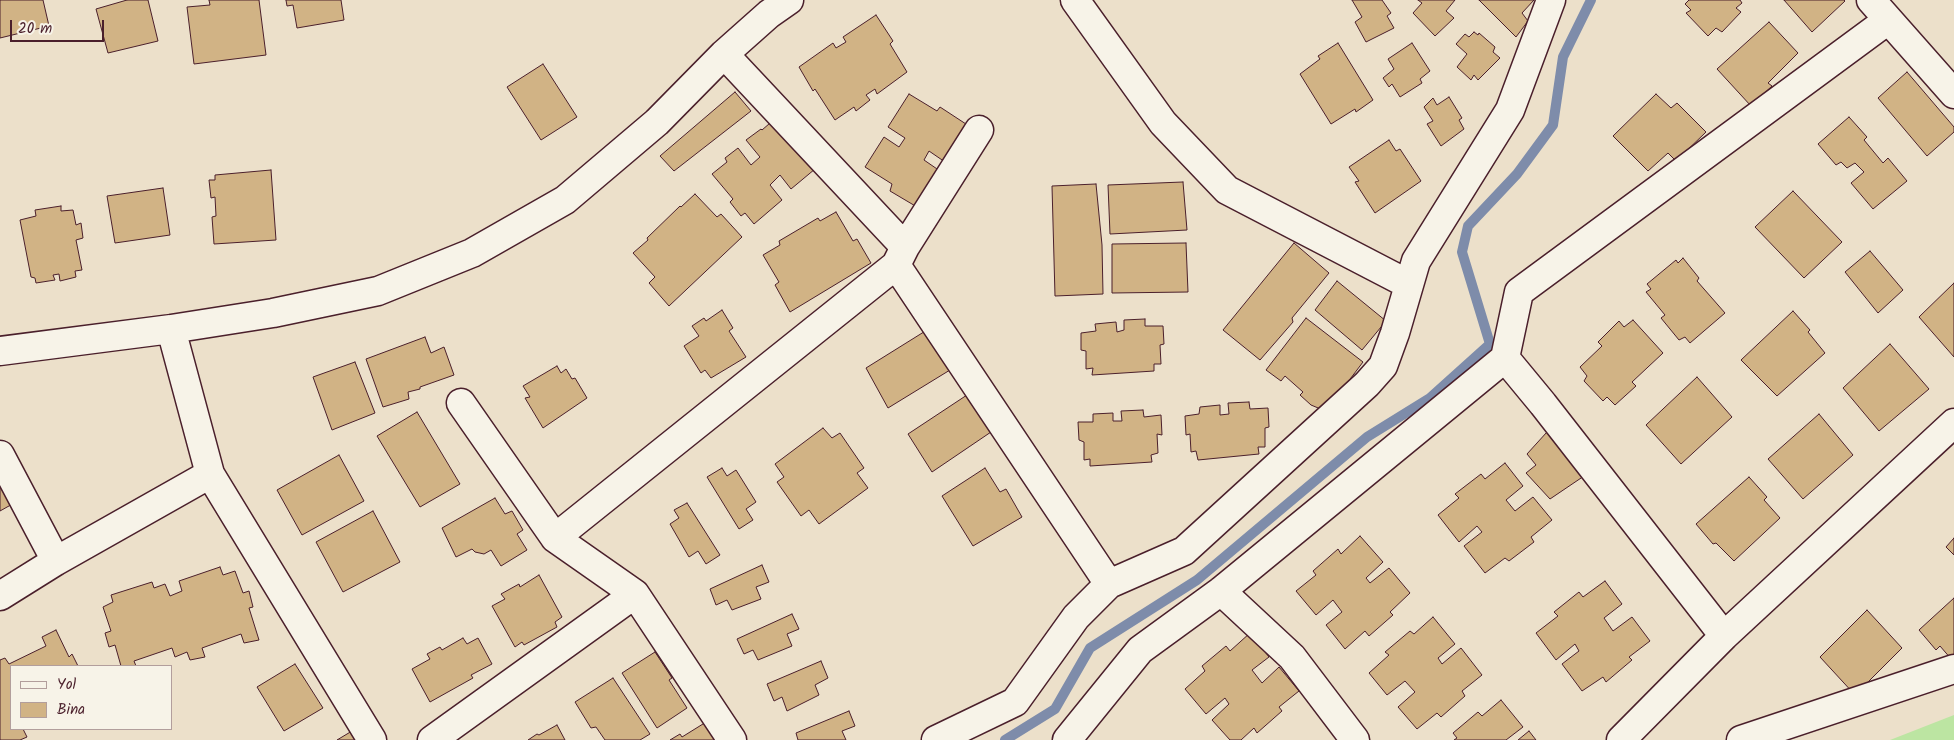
<!DOCTYPE html>
<style>
body{margin:0}
#map{position:relative;width:1954px;height:740px;overflow:hidden;background:#ece0ca;font-family:Kalam,sans-serif}
canvas{display:block}
.legend{position:absolute;left:10px;top:665px;width:162px;height:65px;box-sizing:border-box;background:#f7f3e8;border:1px solid #b29e9c;margin:0;padding:6px 9px;list-style:none;font-size:15px;color:#4a1f2b}
.legend li{display:flex;align-items:center;gap:10px;height:25px}
.legend b{width:25px;border:1px solid #b29e9c}
.scale{position:absolute;left:10px;top:20px;width:94px;height:22px;box-sizing:border-box;border:2px solid #4a1f2b;border-top:0;padding-left:6px;font-size:15px;line-height:18px;white-space:nowrap;color:#4a1f2b;-webkit-text-stroke:4px #f7f3e8;paint-order:stroke}
</style>
<div id="map">
<canvas width="1954" height="740"></canvas>
<ul class="legend">
<li><b style="height:6px;background:#f7f3e8"></b>Yol</li>
<li><b style="height:14px;background:#d1b385"></b>Bina</li>
</ul>
<div class="scale">20 m</div>
</div>
<script>
const g = document.querySelector('canvas').getContext('2d');
g.lineJoin = 'round';
function fillPath(path, color) { g.fillStyle = color; g.fill(path, 'evenodd'); }
const toPath = rows => new Path2D(rows.map(r => 'M' + r).join(''));
function strokePath(path, color, width, dash) { g.strokeStyle = color; g.lineWidth = width; g.lineCap = dash ? 'butt' : 'round'; g.setLineDash(dash || []); g.stroke(path); }
const green = toPath([
 [1954,715,1954,740,1890,740]
]);
const stream = toPath([
 [1005,740,1055,709,1090,648,1197,580,1367,437,1430,398,1490,344,1462,252,1468,226,1517,174,1553,125,1563,57,1591,0]
]);
const building = toPath([
 [0,0,43,0,49,26,0,38,0,0],
 [127,0,148,0,158,41,108,53,96,9,127,0],
 [209,0,259,0,266,55,194,64,187,7,210,5,209,0],
 [286,0,341,0,344,20,297,28,293,5,287,6,286,0],
 [1352,0,1382,0,1391,13,1387,16,1394,28,1366,42,1355,22,1362,17,1352,0],
 [1418,0,1455,0,1446,11,1454,18,1435,36,1413,13,1422,3,1418,0],
 [1479,0,1534,0,1522,13,1528,21,1516,37,1479,0],
 [1689,0,1740,0,1742,3,1736,8,1741,12,1722,32,1716,28,1708,36,1686,13,1691,10,1685,4,1689,0],
 [1784,0,1844,0,1845,1,1812,32,1784,0],
 [876,15,893,41,890,44,907,72,877,94,875,89,866,95,870,100,856,111,854,107,835,120,815,89,813,91,799,67,833,43,836,48,846,42,843,37,876,15],
 [1769,22,1798,53,1768,83,1772,86,1751,106,1717,69,1769,22],
 [1474,32,1478,35,1479,33,1495,47,1493,52,1500,58,1478,80,1474,75,1471,80,1457,67,1467,54,1456,44,1465,34,1469,37,1474,32],
 [1338,43,1373,100,1356,112,1355,109,1331,124,1300,74,1320,59,1318,56,1338,43],
 [1412,43,1430,71,1420,79,1422,83,1400,97,1392,84,1389,87,1383,78,1394,69,1388,59,1412,43],
 [543,64,577,117,541,140,507,87,543,64],
 [1907,72,1954,127,1954,132,1927,156,1878,98,1907,72],
 [735,92,751,111,674,171,660,156,735,92],
 [909,94,937,111,940,107,969,126,945,162,929,151,924,160,940,171,917,207,890,191,892,184,865,167,884,137,899,147,905,138,888,127,909,94],
 [1656,94,1671,108,1677,103,1706,132,1676,161,1668,153,1648,171,1613,136,1656,94],
 [1449,97,1462,118,1459,120,1464,129,1441,146,1427,124,1433,121,1424,107,1433,98,1437,105,1449,97],
 [777,117,821,164,791,189,780,175,770,185,782,200,754,224,745,213,741,216,730,202,733,199,712,174,727,162,725,158,738,148,751,165,760,157,746,140,761,129,762,130,777,117],
 [1849,117,1867,137,1864,140,1883,163,1888,158,1907,181,1873,209,1851,183,1864,172,1855,163,1847,168,1841,162,1836,165,1818,144,1849,117],
 [1389,140,1396,151,1400,149,1421,181,1375,213,1355,182,1359,181,1349,167,1389,140],
 [271,170,276,240,214,244,212,217,216,216,215,197,211,198,209,180,215,180,215,175,271,170],
 [1183,182,1187,230,1110,234,1108,185,1183,182],
 [1096,184,1102,245,1103,294,1055,296,1052,186,1096,184],
 [163,188,170,235,115,243,107,196,163,188],
 [1793,191,1842,242,1804,278,1755,227,1793,191],
 [695,194,717,217,721,214,742,237,669,306,649,283,655,277,633,253,648,240,647,238,680,206,681,207,695,194],
 [61,206,61,211,73,210,76,225,81,223,83,238,76,240,82,270,75,271,76,277,60,281,59,274,53,275,55,280,36,283,35,278,31,277,20,220,36,216,35,210,61,206],
 [836,212,853,241,857,239,871,263,790,312,775,285,779,282,763,255,780,245,779,241,818,218,820,221,836,212],
 [1186,243,1188,292,1112,293,1112,244,1186,243],
 [1294,243,1329,273,1292,318,1293,322,1260,360,1223,330,1294,243],
 [1870,251,1903,290,1878,313,1845,272,1870,251],
 [1683,258,1699,278,1697,281,1725,313,1690,343,1685,337,1679,340,1661,318,1665,315,1646,292,1651,289,1647,284,1676,260,1678,263,1683,258],
 [1337,281,1386,321,1362,350,1315,310,1337,281],
 [1954,283,1954,357,1919,317,1954,283],
 [722,310,733,328,729,331,746,357,711,378,705,370,701,373,684,346,699,336,692,326,704,318,706,321,722,310],
 [1793,311,1810,330,1808,332,1825,353,1777,396,1741,360,1793,311],
 [1306,318,1363,362,1329,407,1323,410,1311,405,1300,395,1303,392,1285,376,1281,381,1266,370,1306,318],
 [1145,319,1145,326,1163,326,1164,344,1160,345,1161,364,1154,364,1154,371,1092,375,1093,368,1086,369,1086,351,1081,350,1081,333,1096,331,1095,324,1116,322,1117,332,1124,330,1124,320,1145,319],
 [1633,320,1663,353,1632,382,1636,386,1615,405,1607,397,1603,401,1584,381,1587,376,1580,367,1602,346,1598,342,1619,321,1624,327,1633,320],
 [927,330,950,370,888,408,866,368,927,330],
 [425,337,431,353,444,347,454,375,420,387,420,389,408,392,409,399,383,407,366,359,425,337],
 [1890,344,1929,389,1879,431,1843,388,1890,344],
 [355,362,375,413,332,430,313,377,355,362],
 [557,366,561,373,566,369,572,379,575,378,587,398,543,428,525,398,530,397,523,386,557,366],
 [1697,377,1732,417,1681,464,1646,425,1697,377],
 [967,395,991,432,932,472,908,434,967,395],
 [1249,402,1250,409,1268,408,1269,427,1265,428,1265,447,1258,447,1259,454,1198,460,1196,451,1191,452,1190,434,1186,435,1185,416,1199,414,1200,407,1220,405,1220,415,1229,414,1228,403,1249,402],
 [1143,410,1144,417,1161,415,1162,435,1157,434,1158,453,1151,455,1152,462,1090,466,1090,459,1084,460,1084,442,1079,440,1078,422,1093,422,1093,414,1113,413,1113,421,1122,421,1121,411,1143,410],
 [417,412,460,484,420,507,377,436,417,412],
 [1819,414,1853,455,1803,499,1768,459,1819,414],
 [823,428,832,438,840,433,864,468,857,473,868,488,819,524,809,510,801,516,777,482,784,477,775,464,823,428],
 [1547,432,1587,474,1550,499,1526,473,1536,465,1527,454,1547,432],
 [339,455,364,501,302,535,277,490,339,455],
 [1505,463,1523,486,1506,500,1515,511,1533,497,1552,520,1531,537,1534,542,1509,561,1505,558,1485,573,1464,546,1482,532,1477,526,1459,542,1438,515,1459,498,1455,494,1481,474,1485,479,1505,463],
 [722,468,727,476,736,470,756,502,746,509,753,520,739,529,707,477,722,468],
 [985,468,1000,492,1006,489,1022,517,973,546,942,496,985,468],
 [1749,477,1767,497,1764,500,1780,518,1734,561,1716,543,1713,544,1696,524,1749,477],
 [0,479,16,502,0,511,0,479],
 [495,498,505,514,512,511,523,530,517,534,527,550,501,566,491,550,484,554,475,552,472,549,456,557,442,528,495,498],
 [687,503,720,555,706,564,698,551,689,557,670,524,679,518,674,510,687,503],
 [373,511,400,562,343,592,316,542,373,511],
 [1360,536,1383,562,1366,578,1370,583,1389,568,1410,593,1390,612,1393,615,1369,636,1365,631,1345,649,1326,625,1342,612,1333,600,1316,615,1296,591,1316,575,1313,571,1338,549,1341,554,1360,536],
 [1954,538,1954,555,1946,547,1954,538],
 [762,565,769,582,756,587,761,599,732,610,727,600,716,605,710,589,762,565],
 [220,567,223,575,235,571,243,593,249,591,253,607,249,608,259,640,244,643,241,634,202,648,205,657,190,660,187,652,175,657,172,648,134,661,136,666,121,666,115,645,109,647,105,633,111,631,103,607,113,602,111,595,152,582,154,588,165,584,170,596,182,591,179,581,220,567],
 [539,575,562,617,555,622,557,627,524,645,522,642,515,647,492,606,505,599,501,594,519,584,520,587,539,575],
 [1605,581,1622,604,1604,618,1613,631,1632,617,1650,641,1629,657,1632,660,1606,682,1603,677,1582,691,1562,664,1579,651,1575,644,1556,660,1536,633,1558,616,1554,612,1579,592,1583,597,1605,581],
 [1954,598,1954,658,1952,660,1940,646,1936,650,1919,630,1954,598],
 [1867,610,1902,648,1855,695,1820,657,1867,610],
 [792,614,799,629,787,634,792,646,758,660,753,650,744,654,737,639,792,614],
 [1433,617,1455,644,1438,658,1442,664,1461,648,1482,675,1462,691,1465,696,1441,717,1437,713,1417,729,1398,707,1415,692,1405,681,1387,695,1369,673,1389,655,1385,652,1410,631,1414,634,1433,617],
 [56,630,69,657,72,654,78,666,11,666,11,729,23,729,27,737,20,740,0,740,0,660,5,658,9,664,46,646,42,637,56,630],
 [1250,633,1269,657,1252,670,1262,683,1279,667,1299,691,1279,707,1282,711,1257,733,1254,728,1241,740,1230,740,1212,720,1229,704,1225,698,1206,714,1185,689,1205,671,1202,666,1226,646,1230,651,1250,633],
 [463,638,467,644,478,638,492,664,471,675,473,678,430,702,412,669,430,659,427,654,440,647,442,650,463,638],
 [655,652,672,678,669,680,687,708,657,728,622,673,655,652],
 [821,661,828,678,815,685,819,695,787,711,782,697,774,701,767,684,821,661],
 [295,664,323,708,284,731,257,687,295,664],
 [613,678,650,734,640,740,605,740,596,727,591,728,575,702,613,678],
 [1501,700,1523,727,1506,740,1454,740,1457,738,1453,733,1478,712,1482,716,1501,700],
 [849,711,855,726,842,731,846,740,798,740,796,733,849,711],
 [711,719,726,740,670,740,680,734,682,737,711,719],
 [557,725,565,740,528,740,537,734,539,735,557,725],
 [352,731,358,740,337,740,352,731],
 [1529,731,1536,740,1518,740,1529,731]
]);
const minor = toPath([
 [1075,0,1163,123,1227,190,1408,284],
 [1871,0,1954,94],
 [724,54,905,247],
 [896,265,1109,584],
 [171,329,210,474,372,740],
 [0,351,171,329,273,313,378,291,472,253,565,200,657,122,724,54,769,14,789,0],
 [1505,358,1543,404,1724,636],
 [461,403,555,538,635,594,732,740],
 [0,455,56,561],
 [555,538,896,265,905,247,979,130],
 [1221,591,1292,657,1355,740],
 [0,596,56,561,210,474],
 [432,740,635,594],
 [936,740,1015,702,1076,617,1109,584,1184,551,1367,384,1383,366,1395,333,1416,261,1510,110,1551,0],
 [1067,740,1140,650,1221,591,1505,358,1519,292,1888,20],
 [1621,740,1724,636,1954,423],
 [1741,740,1954,669]
]);
fillPath(green, '#bce5a2');
strokePath(stream, '#7e8caa', 10);
fillPath(building, '#d1b385');
strokePath(building, '#4a1f2b', 1);
strokePath(minor, '#4a1f2b', 31);
strokePath(minor, '#f7f3e8', 28);
</script>
